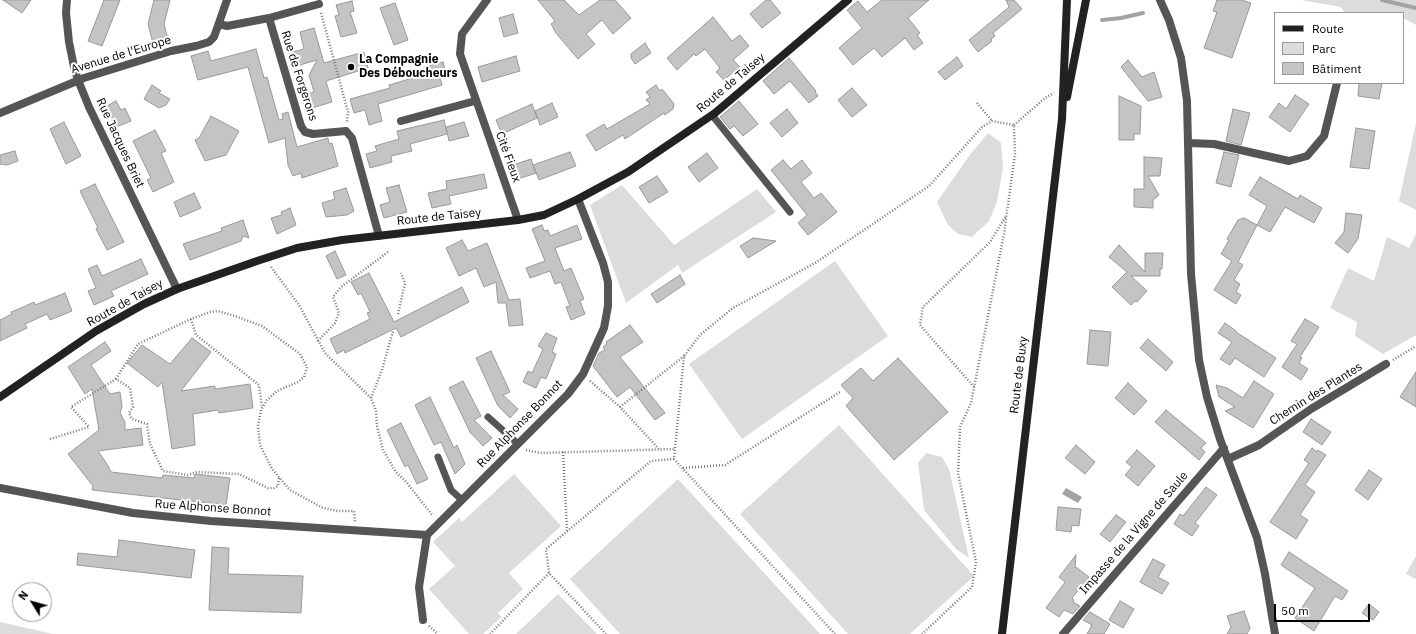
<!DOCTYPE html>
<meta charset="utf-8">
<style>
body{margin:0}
#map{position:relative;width:1416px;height:634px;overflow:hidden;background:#fff;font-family:"IBM Plex Sans",sans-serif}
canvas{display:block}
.legend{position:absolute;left:1274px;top:12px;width:130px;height:72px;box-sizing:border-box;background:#fff;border:1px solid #999;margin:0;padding:5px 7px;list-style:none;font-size:12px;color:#000}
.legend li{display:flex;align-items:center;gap:8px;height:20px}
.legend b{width:20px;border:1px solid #999}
.north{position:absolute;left:12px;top:582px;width:40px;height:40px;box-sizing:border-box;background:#fff;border:1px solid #999;border-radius:50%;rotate:307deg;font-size:11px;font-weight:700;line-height:16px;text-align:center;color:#000}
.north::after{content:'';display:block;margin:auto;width:14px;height:18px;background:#000;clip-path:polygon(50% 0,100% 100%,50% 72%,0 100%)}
.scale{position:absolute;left:1274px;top:604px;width:96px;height:18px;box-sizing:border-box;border:2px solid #000;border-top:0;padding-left:5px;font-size:12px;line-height:14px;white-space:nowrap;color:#000;-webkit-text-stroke:3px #fff;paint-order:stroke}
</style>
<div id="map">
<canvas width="1416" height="634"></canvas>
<ul class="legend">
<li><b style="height:5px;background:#222"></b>Route</li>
<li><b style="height:11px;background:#dcdcdc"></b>Parc</li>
<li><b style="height:11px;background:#c4c4c4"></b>Bâtiment</li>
</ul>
<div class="north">N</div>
<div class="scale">50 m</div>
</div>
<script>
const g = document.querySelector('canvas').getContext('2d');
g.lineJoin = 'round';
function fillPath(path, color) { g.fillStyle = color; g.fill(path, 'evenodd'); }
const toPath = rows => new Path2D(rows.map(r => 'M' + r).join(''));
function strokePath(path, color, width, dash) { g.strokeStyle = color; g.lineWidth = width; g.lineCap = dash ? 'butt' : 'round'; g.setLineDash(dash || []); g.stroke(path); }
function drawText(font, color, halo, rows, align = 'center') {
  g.font = font + ' "IBM Plex Sans",sans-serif'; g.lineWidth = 4; g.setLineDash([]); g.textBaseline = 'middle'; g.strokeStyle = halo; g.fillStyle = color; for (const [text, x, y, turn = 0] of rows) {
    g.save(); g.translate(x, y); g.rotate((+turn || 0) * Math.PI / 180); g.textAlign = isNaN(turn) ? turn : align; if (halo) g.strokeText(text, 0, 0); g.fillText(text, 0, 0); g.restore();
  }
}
const green = toPath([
 [1301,0,1416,0,1416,25,1403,18,1403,13,1345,13,1341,7],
 [1416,123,1416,210,1399,201],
 [988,133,1001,143,1003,167,997,202,989,221,972,237,958,234,948,225,937,202,969,156],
 [622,185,674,245,757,189,776,212,682,273,678,265,626,303,590,205],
 [1416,234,1416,335,1383,354,1355,336,1357,322,1330,308,1348,268,1374,281,1387,237,1409,248],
 [835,261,888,336,742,439,689,364],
 [839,425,974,576,910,634,848,634,740,514],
 [926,453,942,457,949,469,969,558,956,549,924,510,918,463],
 [514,474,561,526,509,573,523,589,498,613,501,617,483,634,469,634,429,589,455,566,433,542,459,518,462,522],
 [678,479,820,634,620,634,570,579],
 [1416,556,1416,579,1406,574],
 [558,594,597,634,516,634],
 [0,622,53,634,0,634]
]);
const water = toPath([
 [1066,488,1082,497,1078,503,1062,494]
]);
const stream = toPath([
 [1382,0,1416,8],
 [1102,20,1121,18,1143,13]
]);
const building = toPath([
 [3,0,31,0,22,13,3,0],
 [104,0,120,0,102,46,88,41,104,0],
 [154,0,170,0,164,24,168,39,153,43,148,24,154,0],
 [538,0,564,0,579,15,600,0,615,0,631,18,613,34,602,20,586,34,595,44,578,59,556,33,551,24,555,21,538,0],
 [766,0,770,0,781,13,762,28,750,14,766,0],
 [882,0,929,0,908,18,920,33,917,35,923,43,914,50,905,38,882,57,874,48,853,65,839,48,862,28,847,10,858,1,867,12,882,0],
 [1006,0,1014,0,1022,9,993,33,995,36,991,39,992,41,978,52,969,40,1009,7,1006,0],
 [1217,0,1242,0,1251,3,1232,58,1204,48,1217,12,1213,11,1217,0],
 [352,1,354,11,350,12,357,33,341,37,335,16,339,15,336,5,352,1],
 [395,3,408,40,394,45,380,8,395,3],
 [513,14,518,33,504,37,499,18,513,14],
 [713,17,732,41,740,35,749,46,733,60,740,67,724,80,716,72,720,68,705,49,696,56,694,54,677,70,667,58,713,17],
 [314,28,324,63,364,52,368,68,326,81,332,102,305,110,302,96,314,92,309,75,317,60,293,67,289,53,304,49,300,32,314,28],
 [645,43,651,53,635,64,631,58,631,54,645,43],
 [256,49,264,78,267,77,279,120,283,119,282,114,288,112,297,147,328,138,329,144,332,143,338,166,302,178,301,173,293,176,288,165,285,138,269,143,248,67,198,80,191,56,208,51,211,61,256,49],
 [516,56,520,71,482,82,478,67,516,56],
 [957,57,963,66,945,80,938,72,957,57],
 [789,58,816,91,815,92,818,96,809,103,790,81,774,94,763,81,789,58],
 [1128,60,1142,77,1154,72,1162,97,1148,101,1121,67,1128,60],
 [443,62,447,76,440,78,442,85,378,104,382,121,369,125,365,110,354,113,350,99,390,88,389,85,426,74,424,67,443,62],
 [1359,83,1382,83,1379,99,1358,96,1359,83],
 [152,85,161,91,159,93,170,99,166,105,159,108,144,99,152,85],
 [656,85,659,90,663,90,674,104,673,109,665,115,664,113,625,139,623,135,596,151,586,135,604,124,607,129,650,104,646,100,650,97,646,92,656,85],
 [852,88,867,105,852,117,838,100,852,88],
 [1295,95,1309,104,1290,132,1269,117,1279,103,1286,109,1295,95],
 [1119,96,1141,106,1140,134,1134,134,1134,140,1119,140,1119,96],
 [116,101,121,110,125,108,131,121,116,127,107,106,116,101],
 [739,101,758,124,743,136,734,126,730,129,720,117,739,101],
 [552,103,558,117,540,125,535,111,552,103],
 [532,104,537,118,502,134,496,120,532,104],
 [787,109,798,123,782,137,770,123,787,109],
 [1233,109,1250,113,1241,145,1226,141,1233,109],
 [211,116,239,131,226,155,205,161,195,140,199,138,211,116],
 [444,120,447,134,410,144,412,151,391,156,392,162,370,168,366,154,377,151,375,146,399,139,397,131,444,120],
 [64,122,81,156,66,164,50,129,64,122],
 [464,122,469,136,449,141,446,127,464,122],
 [1356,128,1375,131,1369,169,1350,167,1356,128],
 [155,130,166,151,161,153,174,182,153,192,147,180,151,178,133,141,155,130],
 [15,151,18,161,7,165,0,164,0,155,15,151],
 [570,152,576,166,539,180,533,165,570,152],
 [1224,152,1239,155,1231,187,1216,183,1224,152],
 [707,153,718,168,699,182,688,167,707,153],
 [1144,157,1162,158,1160,176,1148,176,1159,195,1153,200,1153,208,1134,207,1134,189,1144,189,1144,157],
 [531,159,536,173,518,179,513,165,531,159],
 [783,160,791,169,802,160,812,173,801,182,814,198,821,193,837,212,808,235,798,223,807,215,771,170,783,160],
 [484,174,487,188,449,196,451,204,432,208,428,193,447,189,446,181,484,174],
 [657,176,668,192,649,203,639,187,657,176],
 [1260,177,1298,199,1300,195,1322,208,1314,223,1285,207,1270,232,1257,225,1267,206,1249,195,1260,177],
 [95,184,124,242,107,250,96,229,98,228,80,191,95,184],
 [399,185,407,212,384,218,380,205,390,202,386,188,399,185],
 [346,188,354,211,347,215,326,217,322,203,335,199,333,192,346,188],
 [194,193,201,208,180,217,174,202,194,193],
 [290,208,296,225,277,234,271,218,282,215,281,212,290,208],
 [1346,213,1362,215,1358,239,1348,253,1335,243,1344,232,1346,213],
 [1244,218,1257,225,1238,262,1243,265,1234,280,1240,284,1236,292,1241,295,1236,304,1214,290,1232,261,1221,254,1229,240,1227,239,1238,220,1244,218],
 [243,220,249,238,243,236,241,241,190,260,183,244,222,231,221,228,243,220],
 [542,225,544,231,548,230,550,236,577,225,582,239,555,248,564,271,571,268,584,299,580,301,585,314,571,320,566,307,570,306,561,282,555,284,550,271,530,278,526,268,545,261,532,229,542,225],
 [753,238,776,241,748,258,740,246,753,238],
 [462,240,468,251,487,243,509,300,520,299,523,325,509,326,506,303,498,303,496,282,484,287,476,268,459,276,446,248,462,240],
 [1119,245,1145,272,1145,253,1163,253,1162,269,1160,269,1160,276,1131,276,1147,291,1137,302,1135,301,1131,305,1112,287,1127,272,1109,257,1119,245],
 [335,251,346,275,337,279,326,256,335,251],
 [141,259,148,274,111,291,114,296,94,305,88,291,96,288,88,269,97,265,102,276,141,259],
 [369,273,394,322,462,287,469,302,401,337,396,328,345,353,344,350,337,354,330,339,370,319,367,313,370,312,361,293,358,295,351,282,369,273],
 [680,275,685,284,657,303,651,294,680,275],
 [65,293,72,311,50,320,47,314,25,324,27,328,0,341,0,320,12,314,11,312,21,308,34,302,35,305,65,293],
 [1305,319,1319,327,1300,357,1302,358,1299,363,1308,369,1301,380,1282,367,1297,344,1291,341,1305,319],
 [1225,323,1236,331,1236,332,1276,358,1264,377,1235,358,1230,365,1220,359,1232,342,1218,333,1225,323],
 [630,325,643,342,620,357,665,413,655,420,630,387,617,397,593,366,599,353,605,350,603,347,607,344,606,342,630,325],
 [1090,330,1111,332,1108,366,1087,364,1090,330],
 [546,333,557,338,552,352,556,354,546,379,541,377,536,388,523,382,528,371,532,373,543,349,538,346,546,333],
 [192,338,211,352,181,391,215,386,215,389,250,384,253,408,219,413,218,410,193,414,195,445,172,449,162,382,158,387,127,363,142,345,170,364,192,338],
 [1148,339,1173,362,1166,371,1140,348,1148,339],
 [105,342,111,351,91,365,110,394,120,392,122,406,120,413,125,422,125,430,141,428,143,445,98,451,107,464,111,472,162,478,163,475,194,478,195,474,230,478,226,505,92,490,93,486,68,454,99,430,92,389,85,394,68,367,105,342],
 [491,351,510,392,503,395,518,409,510,418,498,406,476,358,491,351],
 [898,358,948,412,894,460,846,406,853,398,841,385,861,368,873,381,898,358],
 [1416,372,1416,407,1400,397,1416,372],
 [463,381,481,416,474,420,492,438,483,446,470,432,449,388,463,381],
 [1254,381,1274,394,1253,428,1225,411,1235,407,1219,397,1216,385,1227,388,1243,398,1254,381],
 [1128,383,1147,401,1134,415,1115,398,1128,383],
 [430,397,454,448,457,445,465,464,455,474,441,442,434,445,415,405,430,397],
 [1166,410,1206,443,1201,448,1205,452,1199,460,1155,422,1166,410],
 [1311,419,1331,432,1322,445,1303,432,1311,419],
 [401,423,428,479,417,484,408,465,405,467,387,430,401,423],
 [1076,445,1095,462,1085,474,1065,458,1076,445],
 [1312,448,1317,452,1318,450,1326,455,1305,485,1315,492,1300,515,1308,520,1296,539,1270,522,1309,463,1304,460,1312,448],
 [1137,450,1155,466,1138,486,1125,475,1132,467,1126,462,1137,450],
 [1369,470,1382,479,1368,500,1355,490,1369,470],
 [1206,487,1217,495,1195,523,1199,526,1192,536,1174,524,1180,514,1183,516,1206,487],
 [1058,507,1081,509,1079,526,1072,525,1071,532,1056,530,1058,507],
 [1116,515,1126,522,1110,542,1100,534,1116,515],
 [119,540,195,550,191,578,77,565,78,553,117,557,119,540],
 [212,547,229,548,228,574,303,576,301,613,209,610,212,547],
 [1289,552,1348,591,1342,600,1335,596,1314,631,1295,618,1315,588,1281,565,1289,552],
 [1076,555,1075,568,1076,567,1089,577,1072,598,1074,600,1073,602,1080,606,1073,614,1064,610,1059,617,1046,608,1065,582,1059,577,1076,555],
 [1153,559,1165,565,1158,577,1169,583,1162,594,1140,582,1153,559],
 [1120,601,1134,609,1123,628,1109,620,1120,601],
 [1369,604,1379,612,1373,620,1362,613,1369,604],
 [1244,611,1250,628,1247,634,1227,634,1231,627,1227,616,1244,611],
 [1090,612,1110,624,1104,634,1087,634,1092,625,1083,620,1090,612]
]);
const path = toPath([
 [321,13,348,112,347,122],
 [977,103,992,121],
 [1014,125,1045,98,1054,93],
 [271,267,299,305,325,353,371,398,376,411,377,426,383,450,396,472,407,483,433,516],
 [398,314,405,283,401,273],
 [191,319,196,335,259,385,262,407],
 [318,341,335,323,339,313,333,297,341,287,388,252],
 [1393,360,1416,346],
 [116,379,138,344,191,319,210,312,218,311,235,316,262,326,300,354,307,367,304,377,298,382,277,391,267,400,261,410,258,426,260,445,272,469,290,490,323,508,338,511,354,511,355,522],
 [590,381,620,407,659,449],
 [974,387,920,325,923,307,990,242,1006,216],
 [371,398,382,370,393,331],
 [620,407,684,356],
 [50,439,89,427,71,407,116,379,130,388,133,407,129,413,132,419,147,424,150,444,163,471,188,475,197,472,239,474,268,488,274,488,278,486,279,477],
 [526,450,540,453,675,449],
 [563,452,567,531],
 [683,468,725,465,840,392],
 [429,626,438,634],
 [490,634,549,573],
 [606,634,549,573,546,549,651,461,674,459],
 [835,634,674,459,684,356,700,335,733,308,815,263,929,186,982,127,992,121,1014,125,1015,154,1004,234,971,403,960,427,958,473,976,562,972,587,922,634]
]);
const lane = toPath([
 [712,115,790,212],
 [488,417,518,444],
 [438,457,451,490,462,500]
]);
const street = toPath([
 [67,0,66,13,69,42,74,67,78,80,89,107,177,289],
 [487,0,462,34,460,54,518,220],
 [1160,0,1169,20,1181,58,1187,101,1191,274,1199,360,1207,397,1220,439,1257,538,1265,574,1275,634],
 [269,18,301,126,305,132,313,134,346,131,352,138,379,236],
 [219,24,227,26,269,18,319,4],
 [0,113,84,78,171,51,196,46,209,42,214,37,227,0],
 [401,121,475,101],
 [1188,143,1214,144,1289,161,1307,156,1324,136,1337,83],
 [1228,459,1259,445,1311,409,1386,364],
 [0,488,133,513,211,521,427,535],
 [423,620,419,587,427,535,568,394,583,374,604,328,608,306,608,282,603,263,578,199],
 [1063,634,1224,448]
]);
const secondary = toPath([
 [1067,97,1086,0],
 [0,397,96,331,144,304,177,289,257,261,297,248,342,240,518,220,544,215,578,199,628,172,715,113,848,0],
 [1002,634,1062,119,1067,0]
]);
const markers = [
 [351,67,4,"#000"]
];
const streetNames = [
 ["Avenue de l'Europe",121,55,-17],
 ["Rue de Forgerons",299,76,72],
 ["Route de Taisey",731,83,-40],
 ["Rue Jacques Briet",120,143,65],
 ["Cité Fieux",508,157,70],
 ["Route de Taisey",439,217,-6],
 ["Route de Taisey",125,303,-29],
 ["Route de Buxy",1019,375,-83],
 ["Chemin des Plantes",1316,394,-32],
 ["Rue Alphonse Bonnot",520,424,-46],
 ["Rue Alphonse Bonnot",213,508,4],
 ["Impasse de la Vigne de Saule",1134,533,-49]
];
const poiNames = [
 ["La Compagnie",359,60],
 ["Des Déboucheurs",359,74]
];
fillPath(green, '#dcdcdc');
fillPath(water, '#a3a3a3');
strokePath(stream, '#a3a3a3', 4);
fillPath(building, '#c4c4c4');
strokePath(building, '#999', 1);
strokePath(path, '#777', 2.5, [1, 2]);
strokePath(lane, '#555', 7);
strokePath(street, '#555', 8);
strokePath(secondary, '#222', 8);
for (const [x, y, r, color] of markers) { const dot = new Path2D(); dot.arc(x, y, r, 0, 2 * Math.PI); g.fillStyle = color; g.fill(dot); strokePath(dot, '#fff', 1.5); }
drawText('12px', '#000', '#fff', streetNames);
drawText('bold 12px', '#000', '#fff', poiNames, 'left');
</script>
